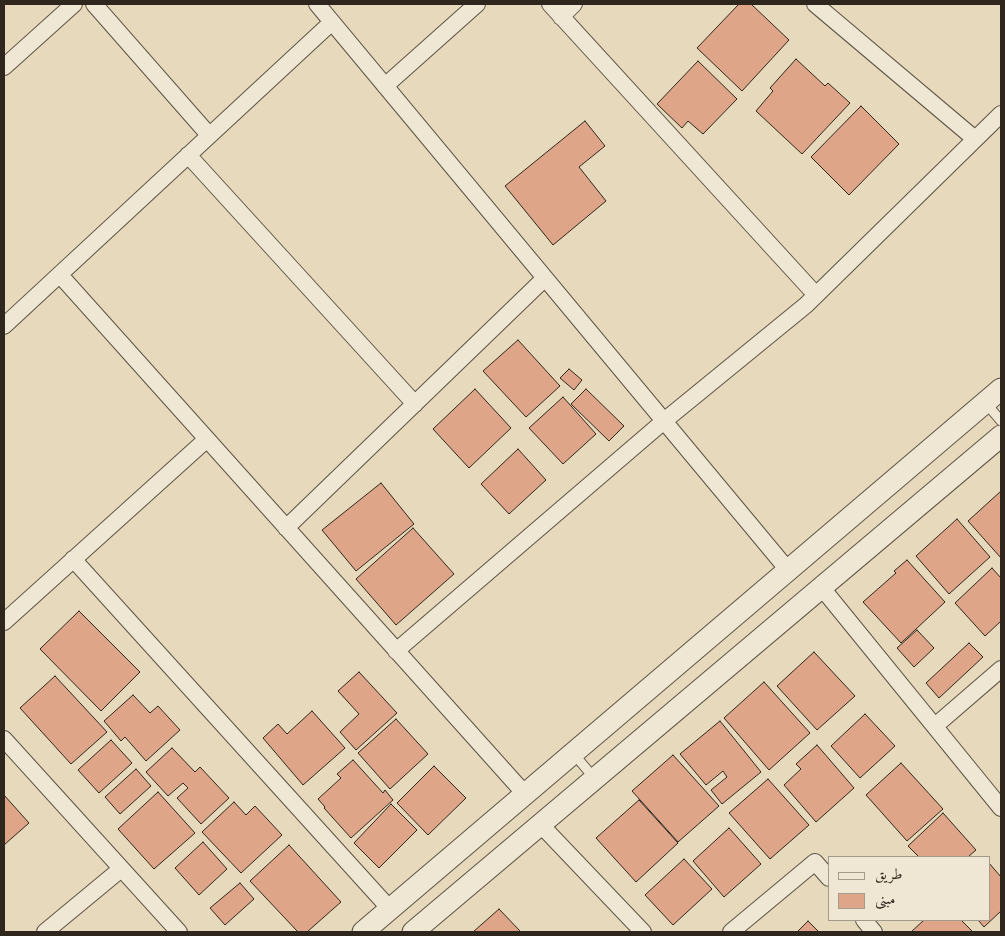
<!DOCTYPE html>
<meta charset="utf-8">
<style>
body{margin:0}
#map{position:relative;width:1005px;height:936px;overflow:hidden;background:#e7dabc;font-family:"Libre Caslon Text",Amiri,serif}
canvas{display:block}
.frame{position:absolute;inset:0;border:5px solid #2f261d;pointer-events:none}
.legend{position:absolute;left:828px;top:856px;width:162px;height:65px;box-sizing:border-box;background:#efe7d3;border:1px solid #a29a8a;margin:0;padding:6px 9px;list-style:none;font-size:15px;color:#2f261d}
.legend li{display:flex;align-items:center;gap:10px;height:25px}
.legend b{width:25px;border:1px solid #a29a8a}
</style>
<div id="map">
<canvas width="1005" height="936"></canvas>
<div class="frame"></div>
<ul class="legend">
<li><b style="height:6px;background:#efe7d3"></b>طريق</li>
<li><b style="height:14px;background:#dea589"></b>مبنى</li>
</ul>
</div>
<script>
const g = document.querySelector('canvas').getContext('2d');
g.lineJoin = 'round';
function fillPath(path, color) { g.fillStyle = color; g.fill(path, 'evenodd'); }
const toPath = rows => new Path2D(rows.map(r => 'M' + r).join(''));
function strokePath(path, color, width, dash) { g.strokeStyle = color; g.lineWidth = width; g.lineCap = dash ? 'butt' : 'round'; g.setLineDash(dash || []); g.stroke(path); }
const building = toPath([
 [739,4,751,4,789,40,742,91,697,48,739,4],
 [796,59,825,86,828,83,850,103,802,154,756,111,773,91,770,88,796,59],
 [698,61,737,99,703,134,688,121,682,128,657,104,698,61],
 [861,106,899,144,849,195,811,157,861,106],
 [585,121,605,146,579,167,606,201,553,245,505,186,585,121],
 [518,340,560,386,526,417,483,371,518,340],
 [569,369,582,380,574,390,560,378,569,369],
 [475,389,511,428,469,468,433,429,475,389],
 [586,389,624,426,609,441,571,404,586,389],
 [563,397,596,434,563,464,529,428,563,397],
 [518,449,546,480,509,514,481,484,518,449],
 [381,483,414,524,356,571,322,530,381,483],
 [1001,491,1001,558,968,521,1001,491],
 [957,519,990,557,949,594,916,556,957,519],
 [413,528,454,574,396,625,356,579,413,528],
 [907,560,945,602,901,643,863,602,896,573,894,571,907,560],
 [992,568,1001,578,1001,621,985,636,955,603,992,568],
 [79,611,140,672,101,711,40,649,79,611],
 [917,630,934,648,914,667,897,648,917,630],
 [969,643,983,657,939,698,926,683,969,643],
 [814,652,855,696,817,730,777,686,814,652],
 [359,672,397,713,356,750,340,732,359,714,338,691,359,672],
 [55,676,107,732,71,764,20,708,55,676],
 [764,682,810,733,769,770,724,718,764,682],
 [133,695,150,713,158,706,180,730,146,761,125,737,121,741,104,721,133,695],
 [312,711,345,748,303,785,263,738,278,724,287,734,312,711],
 [865,714,895,746,860,778,831,746,865,714],
 [396,719,428,754,390,789,358,753,396,719],
 [720,721,761,772,722,804,711,790,727,777,723,771,706,785,680,754,720,721],
 [111,740,132,763,99,793,78,770,111,740],
 [817,745,854,788,816,822,784,785,801,769,796,764,817,745],
 [172,748,195,772,200,767,229,798,201,824,177,798,188,788,183,783,168,796,146,772,172,748],
 [673,755,719,806,678,842,632,791,673,755],
 [353,760,383,793,385,790,393,800,351,838,324,808,325,807,318,799,341,778,337,774,353,760],
 [901,763,943,809,907,841,866,795,901,763],
 [434,766,466,798,428,835,397,803,434,766],
 [136,769,151,786,120,814,105,797,136,769],
 [768,779,809,825,770,859,729,813,768,779],
 [158,792,195,833,154,869,118,829,158,792],
 [4,795,29,823,4,845,4,795],
 [639,800,678,843,636,882,596,838,639,800],
 [234,802,246,815,255,806,282,835,241,873,202,832,234,802],
 [391,804,417,830,379,868,354,843,391,804],
 [943,813,976,850,968,857,919,857,908,846,943,813],
 [729,828,761,864,724,897,693,861,729,828],
 [203,842,227,869,199,895,175,868,203,842],
 [289,845,341,902,307,932,298,932,250,881,289,845],
 [684,859,712,889,673,925,645,895,684,859],
 [989,863,1001,877,1001,911,984,927,978,920,989,920,989,863],
 [240,883,254,899,225,925,210,908,240,883],
 [499,909,521,932,473,932,499,909],
 [924,920,961,920,973,932,911,932,924,920],
 [808,921,819,932,797,932,808,921]
]);
const service = toPath([
 [985,402,1001,421],
 [573,753,595,779]
]);
const minor = toPath([
 [94,4,209,135],
 [317,4,788,570],
 [550,4,816,295],
 [815,4,975,139],
 [561,17,574,4],
 [4,67,74,4],
 [385,86,477,4],
 [188,155,415,404],
 [60,275,525,794],
 [4,326,332,22],
 [286,528,545,278],
 [73,559,390,909],
 [822,588,1001,808],
 [4,622,207,439],
 [396,651,664,421,806,305,1001,114],
 [935,726,1001,669],
 [4,739,179,932],
 [541,825,643,932],
 [864,920,874,932],
 [45,932,121,869],
 [731,932,815,862,829,878]
]);
const tertiary = toPath([
 [363,932,1001,389],
 [413,932,1001,436]
]);
fillPath(building, '#dea589');
strokePath(building, '#2f261d', 1);
strokePath(service, '#5d5345', 11);
strokePath(minor, '#5d5345', 18);
strokePath(tertiary, '#5d5345', 23);
strokePath(service, '#efe7d3', 9);
strokePath(minor, '#efe7d3', 16);
strokePath(tertiary, '#efe7d3', 21);
</script>
